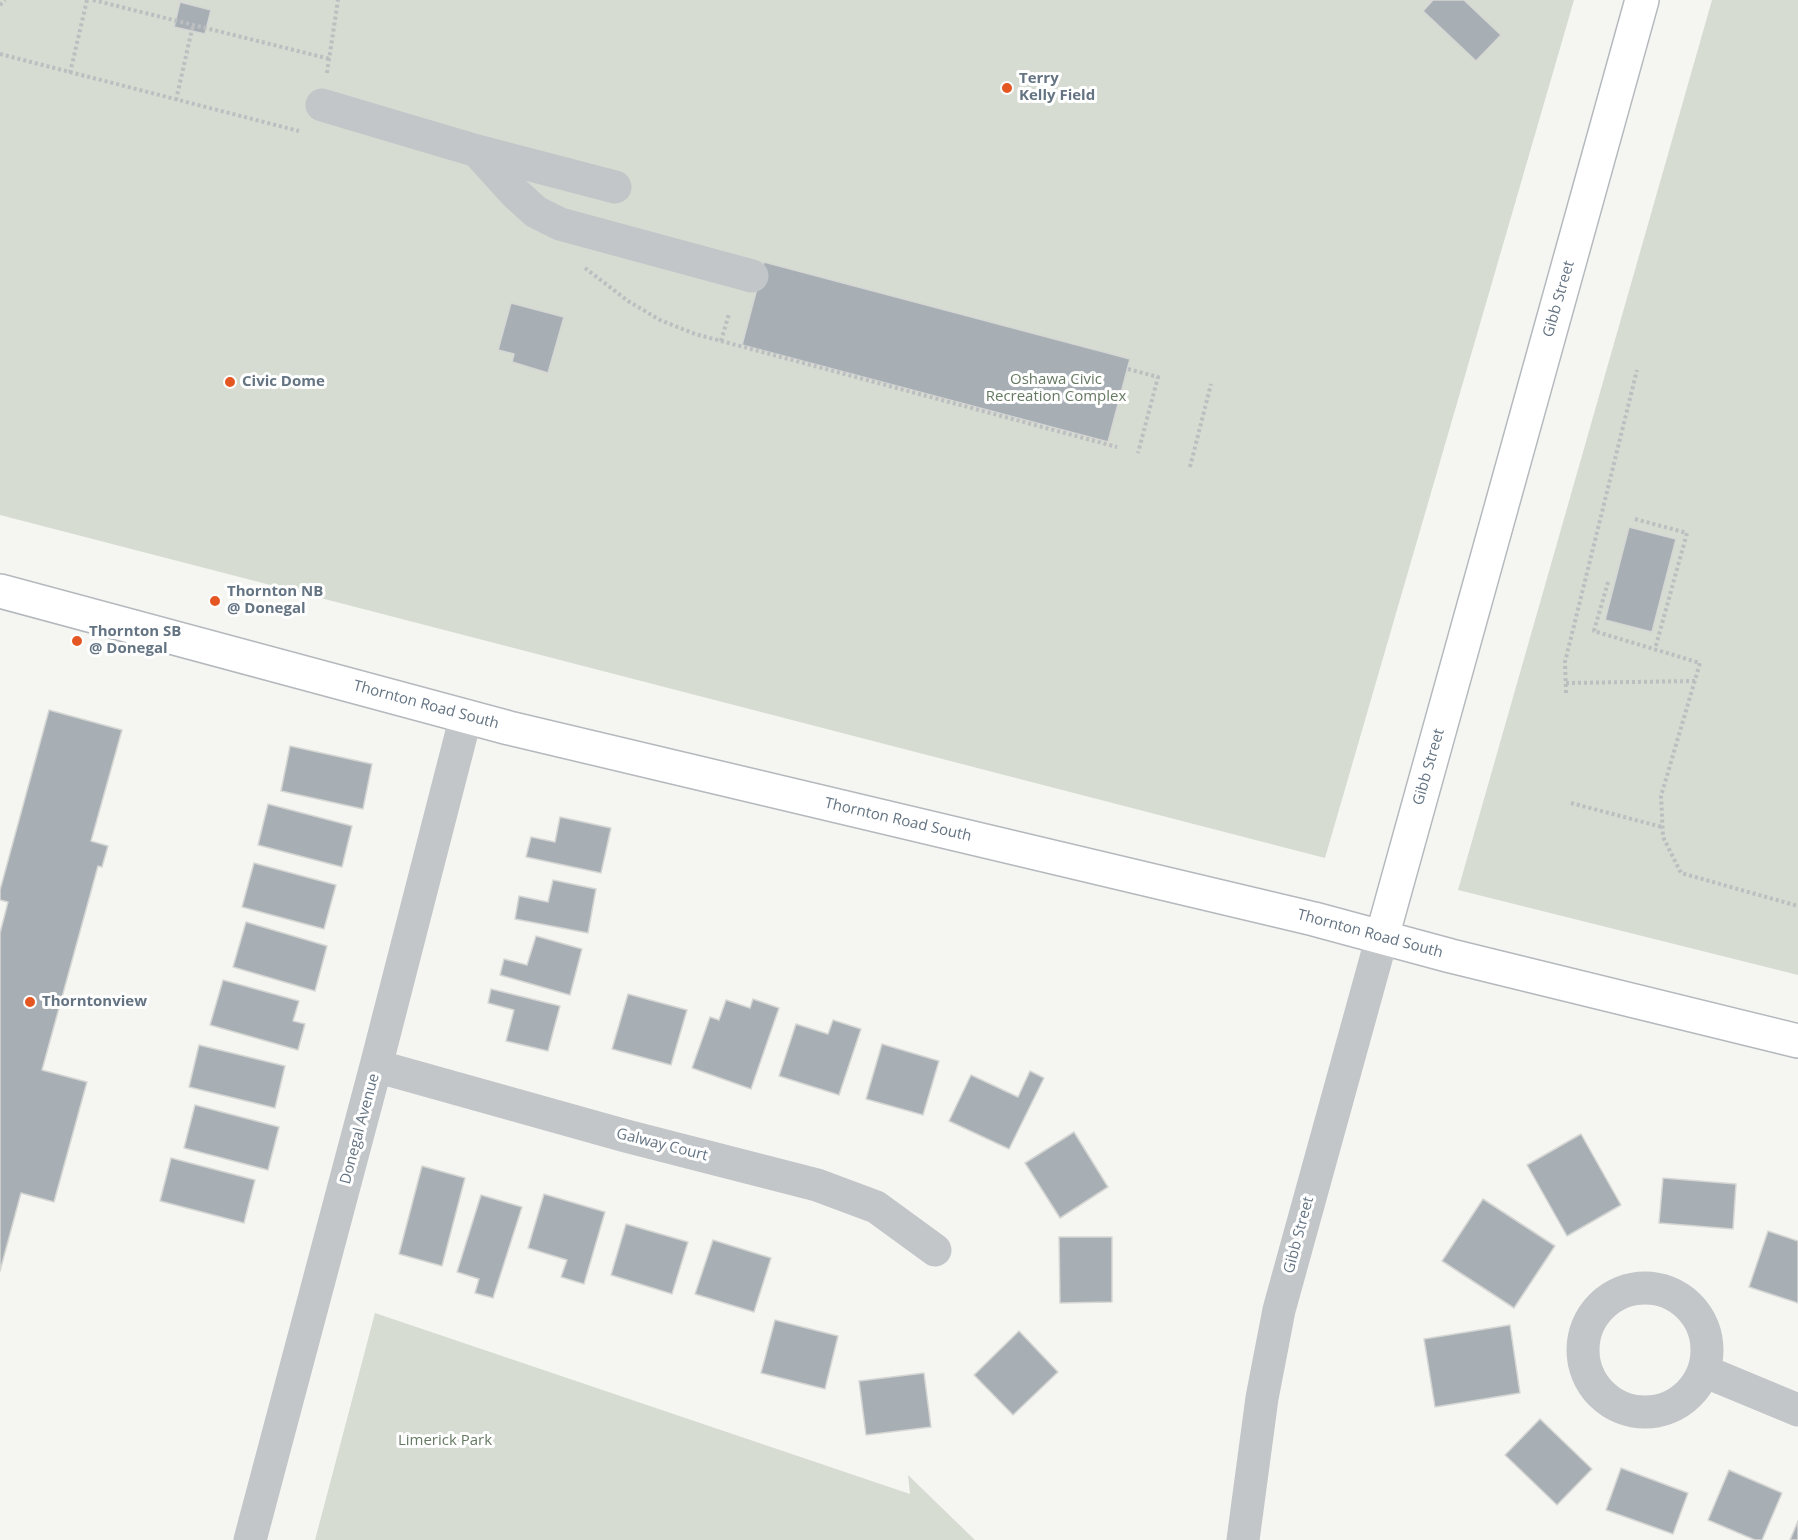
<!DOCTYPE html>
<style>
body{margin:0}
canvas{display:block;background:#f5f5f1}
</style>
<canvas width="1798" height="1540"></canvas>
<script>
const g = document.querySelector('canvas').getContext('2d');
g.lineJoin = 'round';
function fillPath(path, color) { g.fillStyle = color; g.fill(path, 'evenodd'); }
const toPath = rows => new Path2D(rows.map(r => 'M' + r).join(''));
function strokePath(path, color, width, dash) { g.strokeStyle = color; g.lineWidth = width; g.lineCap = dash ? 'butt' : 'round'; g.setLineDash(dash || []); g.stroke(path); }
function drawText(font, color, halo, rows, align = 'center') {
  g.font = font + ' "Open Sans",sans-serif'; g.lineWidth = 6; g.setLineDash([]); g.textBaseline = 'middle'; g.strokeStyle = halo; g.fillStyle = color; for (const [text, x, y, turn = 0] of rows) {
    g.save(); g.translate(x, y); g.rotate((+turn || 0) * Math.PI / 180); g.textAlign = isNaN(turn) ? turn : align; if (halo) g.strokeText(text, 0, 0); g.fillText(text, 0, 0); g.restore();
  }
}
const green = toPath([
 [0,0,1574,0,1325,858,0,515],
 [1712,0,1798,0,1798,975,1458,890],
 [375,1313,910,1494,908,1475,975,1540,315,1540]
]);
const building = toPath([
 [1433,0,1464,0,1501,35,1476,61,1423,11,1433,0],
 [180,2,211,10,205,34,174,27,180,2],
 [764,262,1130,359,1108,442,742,345,764,262],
 [511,303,564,317,548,373,512,362,514,354,498,350,511,303],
 [1629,527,1676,539,1652,632,1605,620,1629,527],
 [49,710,122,730,91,841,108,846,102,867,98,866,42,1070,87,1082,54,1202,21,1193,0,1271,0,933,8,902,0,900,0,890,49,710],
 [290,746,372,764,363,809,281,791,290,746],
 [268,804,352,826,342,867,258,845,268,804],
 [560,817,611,828,601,873,526,857,531,837,555,842,560,817],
 [254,863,336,885,324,929,242,907,254,863],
 [553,880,596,889,588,933,515,919,519,896,548,902,553,880],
 [246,922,327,946,315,991,233,967,246,922],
 [536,936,582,949,570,995,500,975,504,959,527,965,536,936],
 [223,980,299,1001,293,1021,305,1024,298,1050,210,1025,223,980],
 [491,989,560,1006,548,1051,506,1041,514,1010,488,1003,491,989],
 [628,994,687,1010,671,1065,612,1049,628,994],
 [753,999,779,1008,751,1089,692,1068,710,1017,719,1020,726,1000,750,1008,753,999],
 [833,1020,861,1029,839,1095,779,1076,796,1024,828,1034,833,1020],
 [882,1044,939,1061,923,1115,866,1099,882,1044],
 [199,1045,285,1066,275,1108,189,1087,199,1045],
 [1030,1071,1044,1078,1009,1149,949,1121,971,1075,1018,1097,1030,1071],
 [195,1105,279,1127,268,1170,184,1148,195,1105],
 [1074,1132,1108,1187,1060,1218,1025,1163,1074,1132],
 [1581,1134,1621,1205,1567,1236,1527,1165,1581,1134],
 [171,1158,255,1180,244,1223,160,1201,171,1158],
 [422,1166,465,1178,442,1266,399,1254,422,1166],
 [1663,1178,1736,1184,1733,1229,1659,1223,1663,1178],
 [544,1194,605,1212,584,1284,561,1277,567,1260,528,1248,544,1194],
 [481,1195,522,1207,493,1298,475,1293,479,1279,457,1272,481,1195],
 [1483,1199,1555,1246,1514,1308,1442,1261,1483,1199],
 [626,1224,688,1242,672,1294,611,1275,626,1224],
 [1768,1231,1798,1241,1798,1303,1749,1287,1768,1231],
 [1059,1237,1112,1237,1112,1302,1060,1303,1059,1237],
 [713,1240,771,1258,754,1312,695,1294,713,1240],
 [775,1320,838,1336,825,1389,761,1373,775,1320],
 [1510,1325,1520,1393,1435,1407,1424,1339,1510,1325],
 [1019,1331,1058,1372,1013,1415,974,1375,1019,1331],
 [924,1373,931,1427,866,1435,859,1381,924,1373],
 [1540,1419,1592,1469,1557,1505,1505,1455,1540,1419],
 [1621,1468,1688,1493,1673,1534,1606,1510,1621,1468],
 [1729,1470,1782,1493,1762,1540,1755,1540,1708,1520,1729,1470],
 [1798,1521,1798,1540,1790,1540,1798,1521]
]);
const path = toPath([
 [93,0,330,59],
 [0,5,5,0],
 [0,54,299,131],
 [70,73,87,0],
 [327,73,338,0],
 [176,100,193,25],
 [585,268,628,301,660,320,695,334,1117,447],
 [721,341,729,314],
 [1128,369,1158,377,1138,453],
 [1190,467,1211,384],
 [1635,519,1687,533,1655,649],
 [1608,582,1594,631,1700,663,1661,796,1663,837,1681,873,1798,906],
 [1566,683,1695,681],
 [1566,693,1565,662,1637,370],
 [1571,803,1662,827]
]);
const minor = toPath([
 [322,105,477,151,515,193,536,212,560,224,752,276],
 [477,151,615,187],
 [376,1066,626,1136,817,1185,876,1207,935,1250],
 '1583 1350a62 62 0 1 1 124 0a62 62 0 1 1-124 0Z',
 [1704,1371,1798,1410],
 [250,1540,376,1066,466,716],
 [1243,1540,1262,1398,1279,1310,1382,937]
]);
const major = toPath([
 [0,591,509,728,1314,919,1451,956,1798,1041],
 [1382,937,1642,0]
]);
const markers = [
 [1007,88,6,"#e55722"],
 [230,382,6,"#e55722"],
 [215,601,6,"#e55722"],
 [77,641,6,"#e55722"],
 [30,1002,6,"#e55722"]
];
const poiNames = [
 ["Terry",1019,79],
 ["Kelly Field",1019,96],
 ["Civic Dome",242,382],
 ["Thornton NB",227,592],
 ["@ Donegal",227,609],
 ["Thornton SB",89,632],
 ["@ Donegal",89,649],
 ["Thorntonview",42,1002]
];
const streetNames = [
 ["Gibb Street",1559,299,-74],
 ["Thornton Road South",426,705,15],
 ["Gibb Street",1429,767,-74],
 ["Thornton Road South",898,820,13],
 ["Thornton Road South",1370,934,15],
 ["Donegal Avenue",360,1129,-75],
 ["Galway Court",662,1145,14],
 ["Gibb Street",1299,1235,-75]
];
const parkNames = [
 ["Oshawa Civic",1056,380],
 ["Recreation Complex",1056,397],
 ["Limerick Park",445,1441]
];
fillPath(green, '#d6dcd2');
fillPath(building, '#a7afb5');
strokePath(building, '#d6d7d4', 1.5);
strokePath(major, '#b5b9bd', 36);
strokePath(path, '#bcbec0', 4, [3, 3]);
strokePath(minor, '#c2c6c9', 33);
strokePath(major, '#fff', 33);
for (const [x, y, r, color] of markers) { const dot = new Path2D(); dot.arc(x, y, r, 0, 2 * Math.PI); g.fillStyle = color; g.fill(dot); strokePath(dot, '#fff', 2); }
drawText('bold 15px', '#647483', '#fff', poiNames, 'left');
drawText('15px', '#647483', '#fff', streetNames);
drawText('15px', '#667a63', '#fff', parkNames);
</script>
